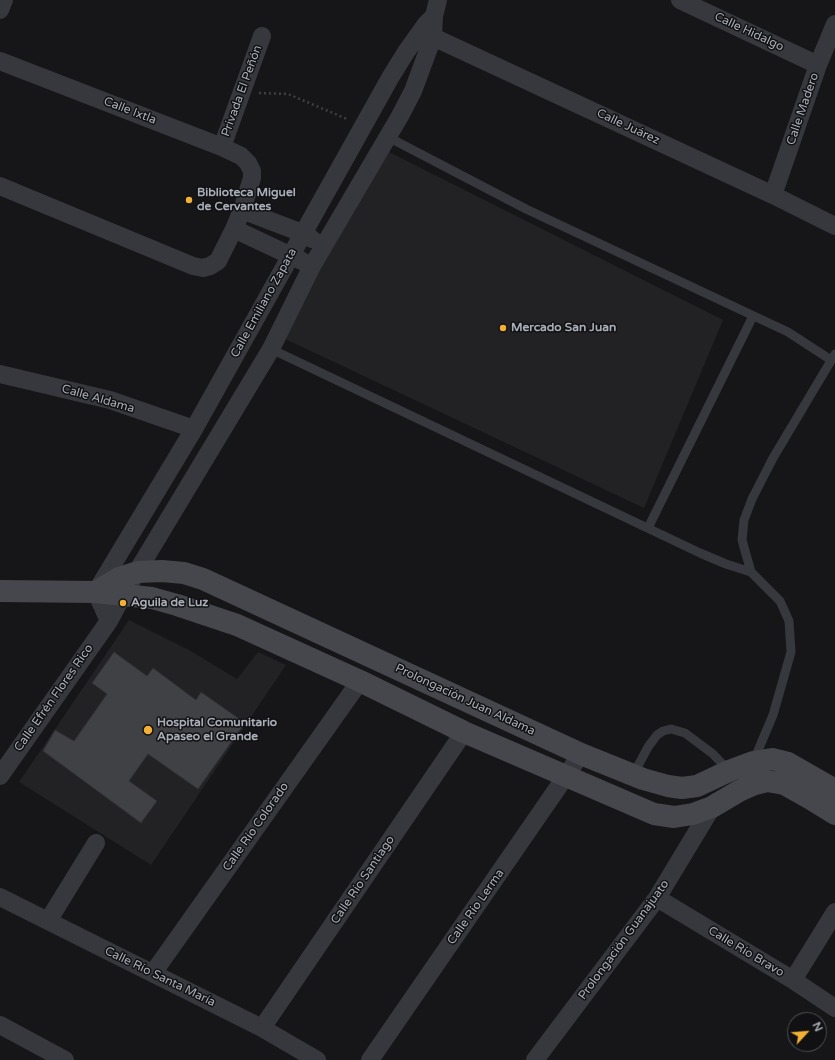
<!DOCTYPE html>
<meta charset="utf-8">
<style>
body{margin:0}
#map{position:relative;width:835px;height:1060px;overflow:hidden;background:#161618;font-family:"Varela Round",sans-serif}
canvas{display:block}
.north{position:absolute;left:787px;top:1012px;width:40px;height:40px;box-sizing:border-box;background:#111113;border:1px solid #4d4f55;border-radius:50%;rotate:64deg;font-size:11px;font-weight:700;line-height:16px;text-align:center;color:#a8adb8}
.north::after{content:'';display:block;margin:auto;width:14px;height:18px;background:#f2b134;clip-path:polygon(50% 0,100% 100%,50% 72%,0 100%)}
</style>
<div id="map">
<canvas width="835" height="1060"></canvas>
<div class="north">N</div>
</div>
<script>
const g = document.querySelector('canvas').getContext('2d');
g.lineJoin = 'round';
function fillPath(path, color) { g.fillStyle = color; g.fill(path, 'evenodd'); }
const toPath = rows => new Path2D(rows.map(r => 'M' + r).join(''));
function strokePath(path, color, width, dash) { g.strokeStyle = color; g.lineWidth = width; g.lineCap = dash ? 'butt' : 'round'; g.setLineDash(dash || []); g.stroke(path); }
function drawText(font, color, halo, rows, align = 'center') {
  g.font = font + ' "Varela Round",sans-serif'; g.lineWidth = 3; g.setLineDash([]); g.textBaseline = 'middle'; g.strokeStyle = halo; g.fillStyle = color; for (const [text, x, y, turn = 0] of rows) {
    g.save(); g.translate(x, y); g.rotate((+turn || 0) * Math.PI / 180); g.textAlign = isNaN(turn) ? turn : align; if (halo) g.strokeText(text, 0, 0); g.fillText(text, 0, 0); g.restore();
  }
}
const built = toPath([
 [385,150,723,320,644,508,281,337],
 [129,620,189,650,237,679,258,652,286,665,151,865,19,782]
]);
const building = toPath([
 [114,652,147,676,153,668,196,700,201,692,245,723,198,789,148,754,129,781,157,801,141,823,43,751,55,730,74,741,107,694,92,683,114,652]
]);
const path = toPath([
 [259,93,288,94,347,119]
]);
const lane = toPath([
 [388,137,526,209,788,332,831,360],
 [271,349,700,553,726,564,751,572],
 [648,528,753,316],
 [754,760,773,715,791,652,789,621,780,601,751,572,742,540,744,520,752,499,773,458,835,354],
 [633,775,648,747,657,735,663,731,671,729,685,733,713,754,729,771]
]);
const street = toPath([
 [680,0,818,65],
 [0,10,4,0],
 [423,33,433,37,773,195,835,226],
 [0,61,222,147,241,156,248,163,252,171,252,178,242,210,234,229,218,261,210,266,203,268,193,266,0,186],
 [222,147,262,36],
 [773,195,818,65,835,24],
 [242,210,302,233,312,239],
 [234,229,302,261],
 [0,374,110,400,194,429],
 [109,621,96,592,194,429,390,78,406,52,426,24,434,16],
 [0,776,109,621,123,595,271,349,312,266,400,116,413,91,433,37,434,16,438,0],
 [0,897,262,1028,317,1060],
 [657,898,793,980,835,1008],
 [48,921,96,843],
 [153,973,360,681],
 [793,980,835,912],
 [0,1025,65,1060],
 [262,1028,464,732],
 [370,1060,581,754],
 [535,1060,657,898,712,807,716,802]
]);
const secondary = toPath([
 [0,591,96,592,152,598,177,605,237,625,360,681,464,732,654,814,674,817,693,814,712,807,739,791,755,784,767,781,784,784,809,798,835,814],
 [96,592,119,578,138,572,162,571,184,573,203,579,581,754,643,779,668,786,682,788,697,786,729,771,753,762,772,759,788,763,835,790]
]);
const markers = [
 [189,200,4,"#f2b134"],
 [503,328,4,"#f2b134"],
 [123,603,4,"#f2b134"],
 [148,730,5,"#f2b134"]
];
const streetNames = [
 ["Calle Hidalgo",749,32,25],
 ["Privada El Peñón",242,91,-70],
 ["Calle Madero",803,109,-71],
 ["Calle Ixtla",130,111,21],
 ["Calle Juárez",628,127,25],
 ["Calle Emiliano Zapata",264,303,-61],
 ["Calle Aldama",98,399,16],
 ["Calle Efrén Flores Rico",54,698,-55],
 ["Prolongación Juan Aldama",465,700,25],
 ["Calle Río Colorado",256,827,-55],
 ["Calle Río Santiago",363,880,-56],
 ["Calle Río Lerma",476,907,-55],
 ["Prolongación Guanajuato",624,940,-54],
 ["Calle Río Bravo",746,952,31],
 ["Calle Río Santa María",160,977,26]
];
const poiNames = [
 ["Biblioteca Miguel",197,193],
 ["de Cervantes",197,207],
 ["Mercado San Juan",511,328],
 ["Aguila de Luz",131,603],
 ["Hospital Comunitario",157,723],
 ["Apaseo el Grande",157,737]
];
fillPath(built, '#222225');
fillPath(building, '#404145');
strokePath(building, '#303034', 1);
strokePath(path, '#3d3f44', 2.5, [2, 3]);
strokePath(lane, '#37383d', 9);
strokePath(street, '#37383d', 18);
strokePath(secondary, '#45474d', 22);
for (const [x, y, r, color] of markers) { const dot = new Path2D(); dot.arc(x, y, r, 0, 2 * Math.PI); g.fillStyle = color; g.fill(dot); strokePath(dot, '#111113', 1.5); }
drawText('12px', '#a8adb8', '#111113', streetNames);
drawText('bold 12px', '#a8adb8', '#111113', poiNames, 'left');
</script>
